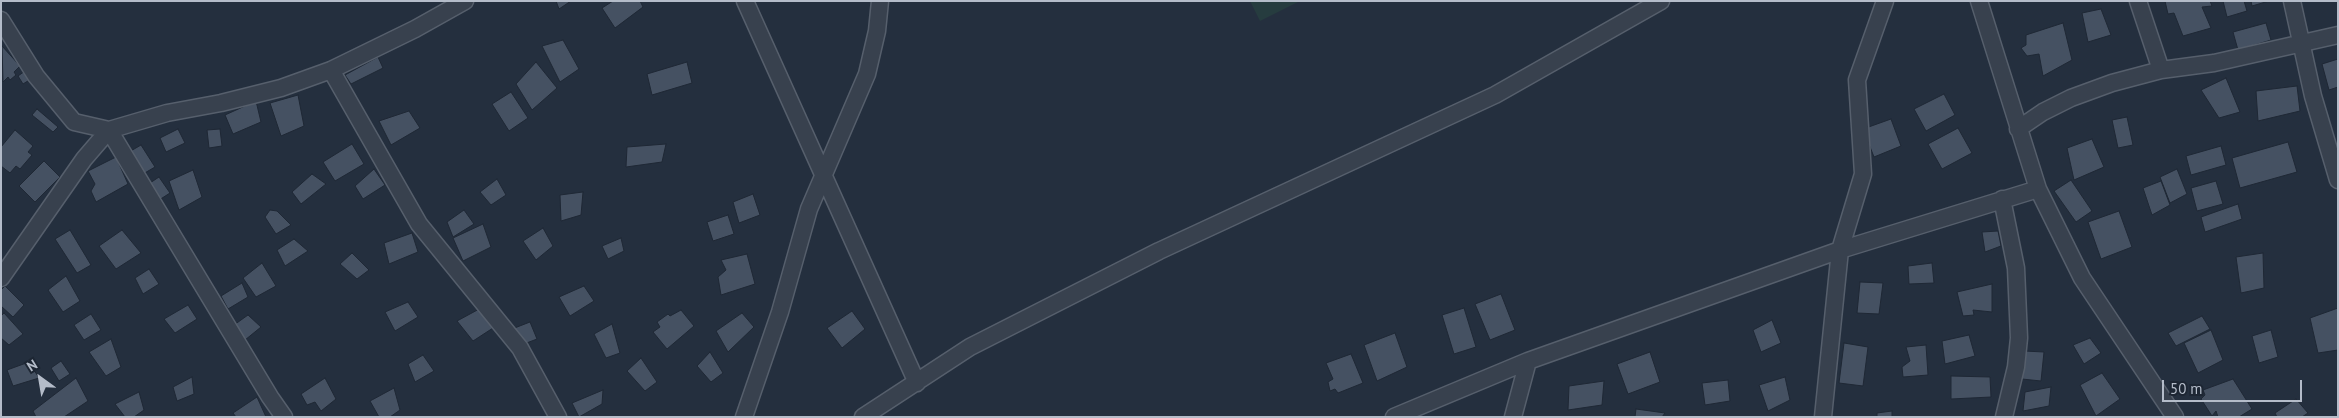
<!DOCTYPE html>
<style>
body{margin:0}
#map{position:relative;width:2339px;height:418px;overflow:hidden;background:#242f3e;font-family:"PT Sans",sans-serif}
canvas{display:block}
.frame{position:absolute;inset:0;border:2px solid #b4bcc9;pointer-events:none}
.north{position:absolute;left:15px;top:353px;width:50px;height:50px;-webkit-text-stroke:4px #1d2633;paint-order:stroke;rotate:328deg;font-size:14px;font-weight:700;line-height:20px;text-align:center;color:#b4bcc9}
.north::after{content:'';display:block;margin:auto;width:18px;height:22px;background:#b4bcc9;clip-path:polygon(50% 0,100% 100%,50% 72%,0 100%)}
.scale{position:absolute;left:2162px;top:380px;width:140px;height:22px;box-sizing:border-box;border:2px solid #b4bcc9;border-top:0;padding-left:6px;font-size:15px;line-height:18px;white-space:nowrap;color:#b4bcc9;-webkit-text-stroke:4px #1d2633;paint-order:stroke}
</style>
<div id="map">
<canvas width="2339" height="418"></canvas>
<div class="frame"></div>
<div class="north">N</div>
<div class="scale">50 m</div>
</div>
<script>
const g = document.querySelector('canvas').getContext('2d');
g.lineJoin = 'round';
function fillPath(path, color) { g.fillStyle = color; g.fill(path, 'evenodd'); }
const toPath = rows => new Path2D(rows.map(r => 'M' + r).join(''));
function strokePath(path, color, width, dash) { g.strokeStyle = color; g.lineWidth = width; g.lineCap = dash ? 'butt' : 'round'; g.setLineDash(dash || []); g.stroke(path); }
const green = toPath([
 [1250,1,1300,1,1260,21]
]);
const building = toPath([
 [556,1,571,1,559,9,556,1],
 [613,1,640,1,643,7,615,28,602,8,613,1],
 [2165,1,2210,1,2212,6,2202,7,2211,28,2183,36,2174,13,2168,14,2165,1],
 [2223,1,2244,1,2247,11,2227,17,2223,1],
 [2251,1,2269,1,2252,6,2251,1],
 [2101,9,2111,35,2088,42,2082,13,2101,9],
 [2063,23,2072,60,2043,76,2039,54,2027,56,2021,48,2026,45,2026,35,2063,23],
 [2266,23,2271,40,2238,50,2233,32,2266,23],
 [563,40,579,69,560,82,542,46,563,40],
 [2,46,20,66,14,72,16,75,10,80,8,77,3,82,2,46],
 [378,57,383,68,351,84,345,75,378,57],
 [2338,59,2338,87,2329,90,2322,64,2338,59],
 [536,62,557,88,532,110,516,84,536,62],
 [687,62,692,83,652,95,647,74,687,62],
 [25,71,31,79,23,84,18,76,25,71],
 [2226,78,2240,112,2219,118,2201,90,2226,78],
 [2297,86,2300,111,2258,121,2256,91,2297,86],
 [511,92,528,118,509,131,492,104,511,92],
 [1944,94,1955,115,1926,131,1914,109,1944,94],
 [298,95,304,126,281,136,270,103,298,95],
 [256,101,261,122,233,134,225,115,256,101],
 [37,109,58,127,53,132,32,115,37,109],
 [409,111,420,128,391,145,379,121,409,111],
 [2127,117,2133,145,2118,148,2112,120,2127,117],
 [1891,119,1901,146,1874,157,1863,129,1891,119],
 [1958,128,1972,153,1942,169,1928,144,1958,128],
 [178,129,185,143,166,152,160,138,178,129],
 [220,129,222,146,209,148,207,130,220,129],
 [15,130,33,146,28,152,32,155,20,169,16,166,10,173,1,166,1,147,15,130],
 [2092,139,2104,167,2074,180,2067,148,2092,139],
 [2288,142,2297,172,2240,188,2232,158,2288,142],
 [352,144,364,164,335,181,323,162,352,144],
 [666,144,662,162,626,167,627,147,666,144],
 [141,145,155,167,143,174,129,152,141,145],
 [2221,146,2226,165,2191,175,2186,156,2221,146],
 [116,157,128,184,96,202,91,191,95,184,88,171,116,157],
 [44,161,60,177,35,202,19,186,44,161],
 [374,169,385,185,363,199,355,186,374,169],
 [2177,169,2187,194,2170,203,2160,177,2177,169],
 [193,170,202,197,179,210,169,181,193,170],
 [312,174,326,184,301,204,292,192,312,174],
 [159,177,170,193,156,202,150,183,159,177],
 [497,179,506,195,491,205,480,192,497,179],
 [2071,180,2092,211,2076,222,2054,191,2071,180],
 [2161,181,2170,205,2152,215,2143,188,2161,181],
 [2216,181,2223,204,2197,211,2191,188,2216,181],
 [583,192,581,215,561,221,560,195,583,192],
 [753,194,760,215,739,223,733,202,753,194],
 [2238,204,2242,219,2205,232,2201,217,2238,204],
 [270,210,277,211,291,225,276,234,265,217,270,210],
 [464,210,474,224,453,237,447,222,464,210],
 [2119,211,2132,247,2101,259,2088,222,2119,211],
 [728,215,734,234,713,241,707,222,728,215],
 [483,224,491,247,463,261,453,238,483,224],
 [543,228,553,246,536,260,523,241,543,228],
 [70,230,91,265,77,273,55,239,70,230],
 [122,230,141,253,116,269,99,246,122,230],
 [1998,231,2001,246,1985,252,1982,232,1998,231],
 [412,233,418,252,389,264,384,243,412,233],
 [621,238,624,251,608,259,602,246,621,238],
 [294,239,308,251,285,266,277,250,294,239],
 [352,253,369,270,357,279,340,264,352,253],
 [2263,253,2264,288,2241,293,2236,257,2263,253],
 [747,254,755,284,721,295,718,277,726,270,721,260,747,254],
 [262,263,276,286,256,297,243,278,262,263],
 [1932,263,1934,283,1909,284,1908,266,1932,263],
 [149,269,159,284,143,294,135,278,149,269],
 [66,276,80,301,63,312,48,290,66,276],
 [1860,282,1883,283,1879,314,1857,313,1860,282],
 [242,283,248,297,228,309,221,296,242,283],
 [1992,284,1992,312,1973,310,1974,315,1963,316,1957,292,1992,284],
 [5,286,24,305,13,317,1,306,1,290,5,286],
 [584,286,594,301,570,316,559,297,584,286],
 [1501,294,1515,330,1490,340,1475,304,1501,294],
 [408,302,418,317,395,331,385,312,408,302],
 [188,305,197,319,175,333,164,319,188,305],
 [481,308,493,328,473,341,457,321,481,308],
 [1464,308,1476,347,1454,354,1442,315,1464,308],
 [2338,308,2338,350,2318,353,2310,318,2338,308],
 [681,310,694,326,667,349,653,332,660,327,657,322,668,314,670,316,681,310],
 [852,311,865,329,842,348,827,328,852,311],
 [4,313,23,334,9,345,1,338,1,316,4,313],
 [742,313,754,327,728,352,716,331,742,313],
 [91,314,101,330,84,340,74,325,91,314],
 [248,315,261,327,245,340,234,325,248,315],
 [2202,316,2210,329,2176,346,2168,333,2202,316],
 [1772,320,1781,343,1761,352,1753,330,1772,320],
 [530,322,537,339,524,344,512,329,530,322],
 [612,324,620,353,606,358,594,334,612,324],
 [2211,330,2223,360,2198,373,2184,343,2211,330],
 [2271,330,2278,357,2259,363,2252,336,2271,330],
 [1395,333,1407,367,1377,381,1364,345,1395,333],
 [1969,335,1975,356,1945,364,1942,341,1969,335],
 [2090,338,2101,353,2084,364,2073,345,2090,338],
 [111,339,121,367,106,376,89,352,111,339],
 [1844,343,1868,347,1863,386,1839,383,1844,343],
 [1926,345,1928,375,1903,377,1902,367,1910,361,1906,347,1926,345],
 [2024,351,2044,352,2041,381,2022,379,2024,351],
 [710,352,723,373,711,382,697,366,710,352],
 [1650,352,1660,382,1628,394,1617,364,1650,352],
 [1351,354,1363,383,1338,393,1335,389,1330,391,1328,382,1333,379,1326,363,1351,354],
 [423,355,434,371,415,382,408,364,423,355],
 [641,358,657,382,645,391,627,371,641,358],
 [61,361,70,374,59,381,51,368,61,361],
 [29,362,39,378,13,386,7,370,29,362],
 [2102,373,2120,399,2096,416,2080,385,2102,373],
 [1951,376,1990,377,1991,397,1951,399,1951,376],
 [192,377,194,394,177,401,173,387,192,377],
 [1785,377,1790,400,1768,411,1759,385,1785,377],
 [76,378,88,401,64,417,36,417,33,411,76,378],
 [325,378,336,399,321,411,315,402,307,405,301,394,325,378],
 [2233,379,2252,409,2239,417,2218,417,2216,411,2212,416,2201,399,2205,395,2203,390,2233,379],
 [1728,380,1730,401,1705,405,1702,383,1728,380],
 [1604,381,1602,405,1568,410,1569,386,1604,381],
 [2051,387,2049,406,2023,411,2025,392,2051,387],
 [394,388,400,410,390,417,379,417,370,401,394,388],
 [603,390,602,404,579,417,572,403,603,390],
 [139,392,144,410,134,417,125,417,115,404,139,392],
 [257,397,266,417,236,417,233,413,257,397],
 [2296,399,2308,413,2302,417,2277,417,2275,413,2296,399],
 [1636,409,1665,413,1662,417,1635,417,1636,409],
 [1892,411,1892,417,1877,417,1877,413,1892,411]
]);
const street = toPath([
 [745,1,917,383],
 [1979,1,2038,189,2082,278,2175,417],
 [2138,1,2161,70],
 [2292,1,2313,96,2338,180],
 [1,20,36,76,74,122,109,130,167,113,221,103,281,88,331,70,415,29,465,1],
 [331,70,419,224,520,348,558,417],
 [2018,129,2043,112,2071,98,2112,83,2161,70,2214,63,2338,35],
 [109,130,270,397,284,417],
 [2002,199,2016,268,2019,338,2016,367,2004,417],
 [1,278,84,159,109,130],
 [744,417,780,312,809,209,867,74,877,31,880,1],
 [863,417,970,347,1159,251,1495,95,1661,1],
 [1394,417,1528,361,1840,250,2038,189],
 [1513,417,1528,361],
 [1823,417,1840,250,1863,174,1857,80,1885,1]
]);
fillPath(green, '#263c3f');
fillPath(building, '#455162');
strokePath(building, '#1f2835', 1);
strokePath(street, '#565f6c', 19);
strokePath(street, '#38414e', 16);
</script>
